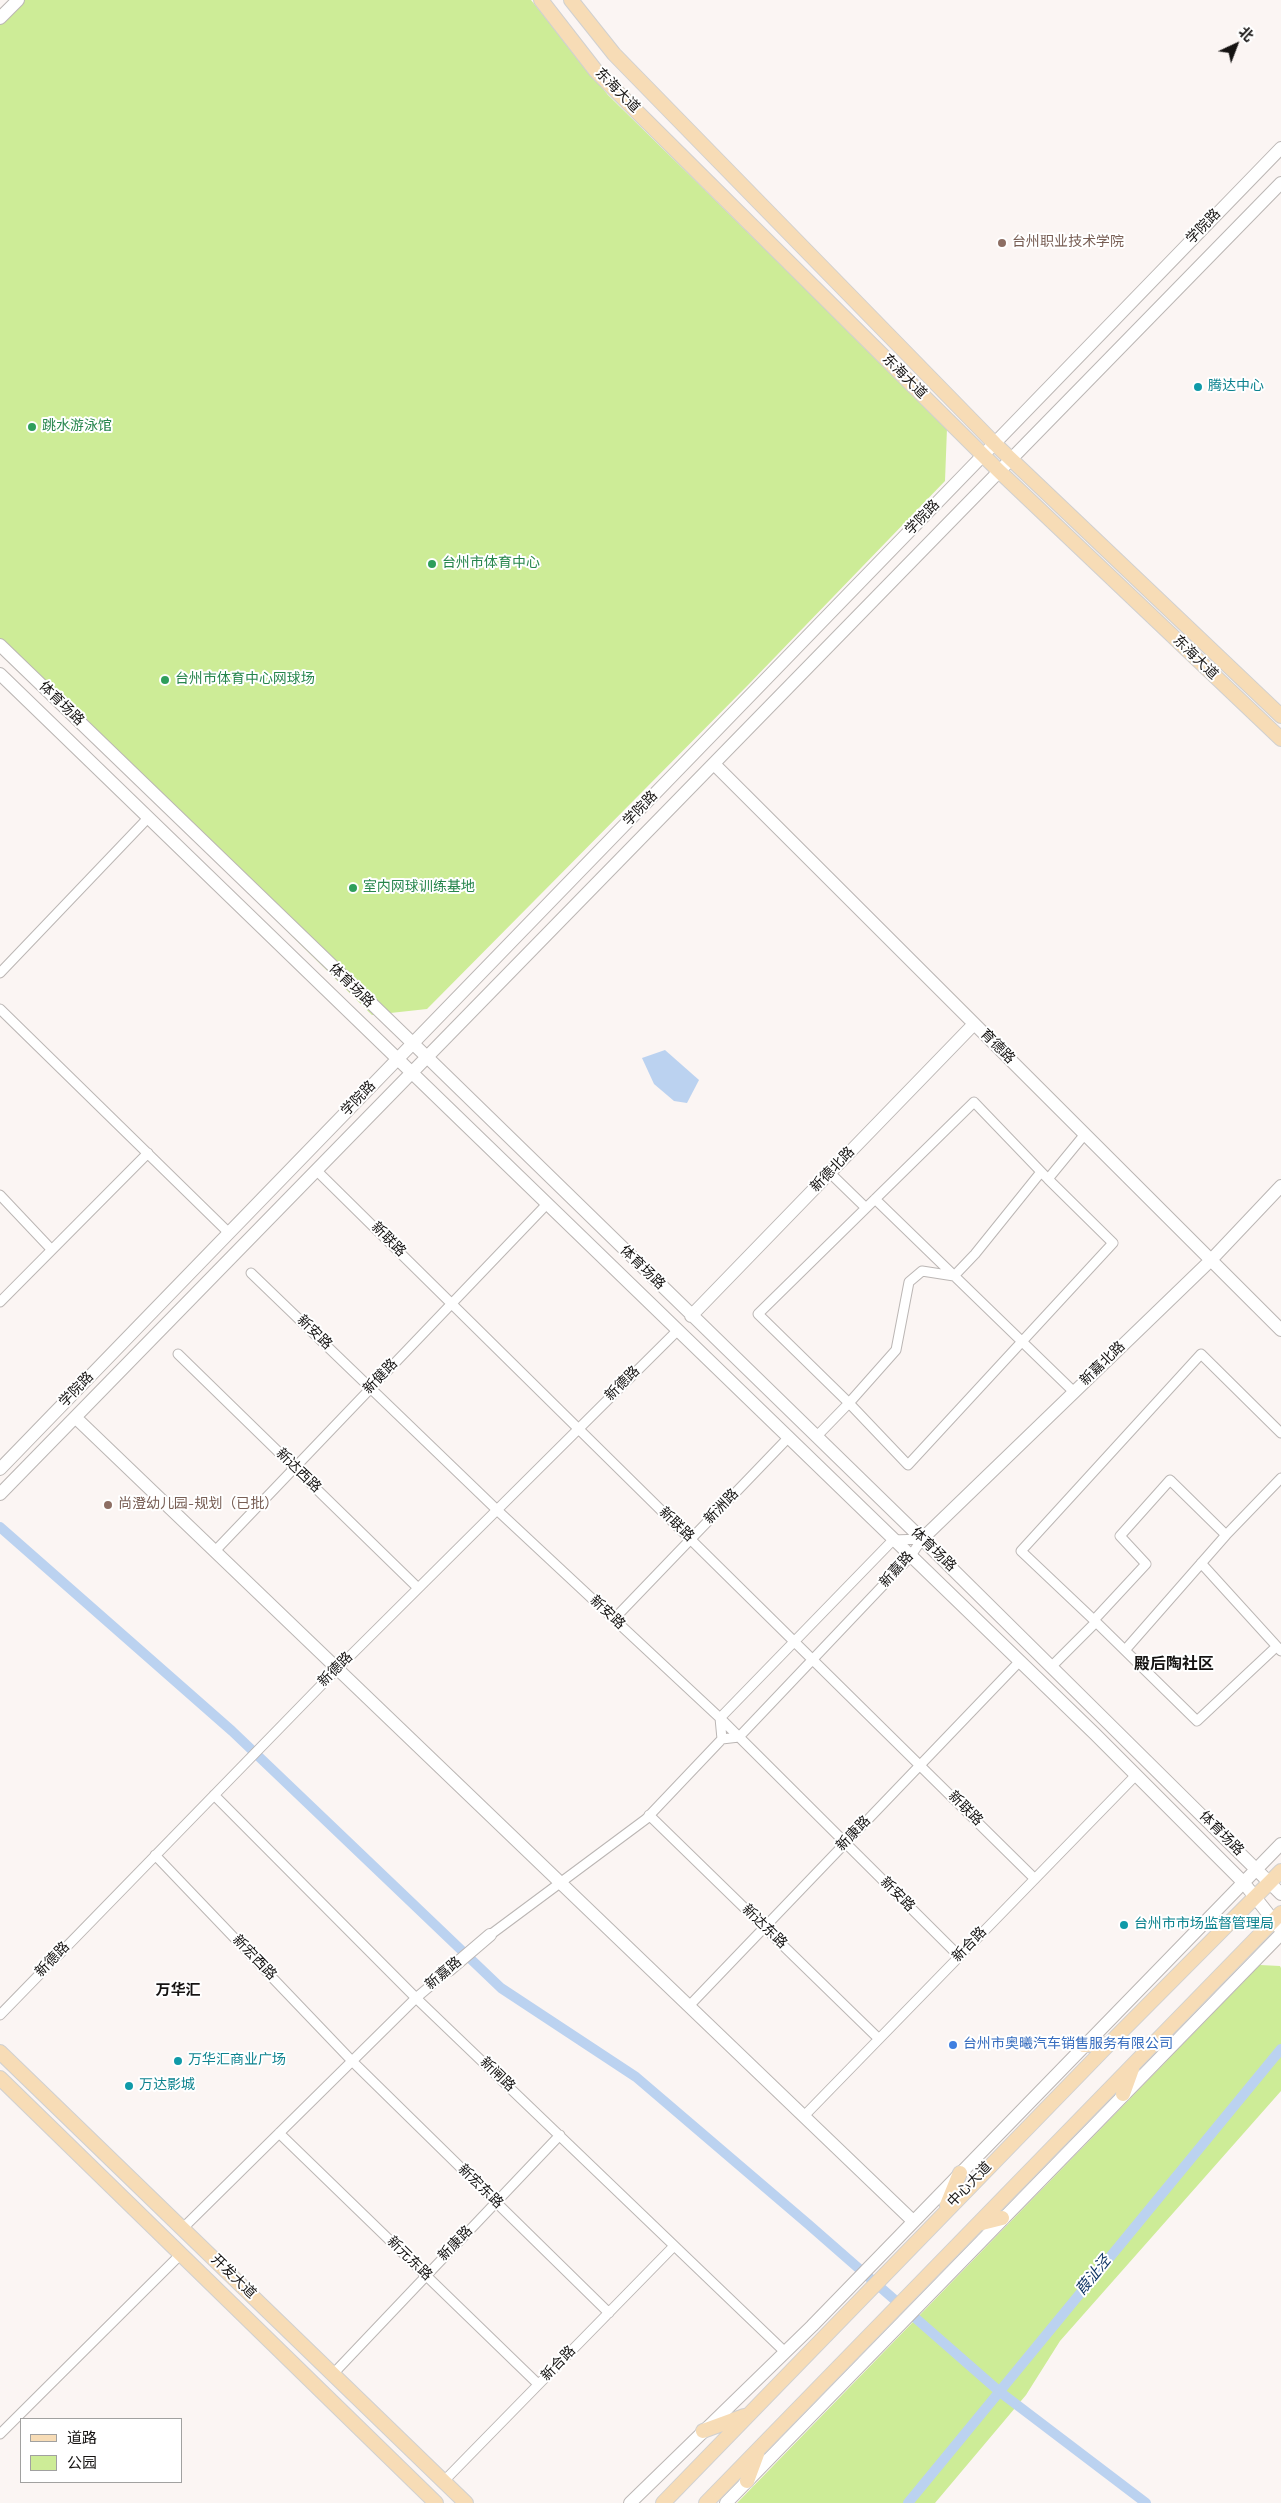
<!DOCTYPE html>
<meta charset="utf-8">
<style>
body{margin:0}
#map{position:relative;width:1281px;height:2503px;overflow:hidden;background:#fbf5f3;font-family:"Titillium Web","Noto Sans SC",sans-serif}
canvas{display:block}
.legend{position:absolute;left:20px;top:2418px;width:162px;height:65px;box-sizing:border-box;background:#fff;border:1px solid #a1a1a0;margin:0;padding:6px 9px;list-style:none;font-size:15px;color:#151312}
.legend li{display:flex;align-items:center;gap:10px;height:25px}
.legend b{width:25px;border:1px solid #a1a1a0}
.north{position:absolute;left:1211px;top:20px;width:50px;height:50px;-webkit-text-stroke:4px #fff;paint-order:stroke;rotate:43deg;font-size:14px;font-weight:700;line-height:20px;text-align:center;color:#151312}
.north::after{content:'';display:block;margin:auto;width:18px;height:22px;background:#151312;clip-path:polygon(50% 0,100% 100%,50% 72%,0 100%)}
</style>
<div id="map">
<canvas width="1281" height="2503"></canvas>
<ul class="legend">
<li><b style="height:6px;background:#f7dcb6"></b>道路</li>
<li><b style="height:14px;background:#cdec97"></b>公园</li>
</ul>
<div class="north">北</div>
</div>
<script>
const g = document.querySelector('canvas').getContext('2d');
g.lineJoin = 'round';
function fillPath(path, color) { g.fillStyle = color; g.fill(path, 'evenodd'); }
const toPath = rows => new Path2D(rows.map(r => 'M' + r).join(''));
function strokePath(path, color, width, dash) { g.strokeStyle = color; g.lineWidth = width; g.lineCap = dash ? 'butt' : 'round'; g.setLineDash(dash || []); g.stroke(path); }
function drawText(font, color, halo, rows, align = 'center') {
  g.font = font + ' "Titillium Web","Noto Sans SC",sans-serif'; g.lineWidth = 4; g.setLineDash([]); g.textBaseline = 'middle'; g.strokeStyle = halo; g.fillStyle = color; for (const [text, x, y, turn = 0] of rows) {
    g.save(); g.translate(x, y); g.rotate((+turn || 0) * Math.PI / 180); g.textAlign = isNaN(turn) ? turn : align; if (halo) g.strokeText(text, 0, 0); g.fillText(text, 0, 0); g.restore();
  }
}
const green = toPath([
 [24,0,531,0,608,95,947,428,945,481,749,684,427,1009,372,1015,0,648,0,24],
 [1260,1965,1280,1966,1281,1968,1281,2091,1060,2341,1026,2395,935,2503,737,2503]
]);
const water = toPath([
 [665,1050,699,1080,687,1103,674,1101,654,1084,642,1058]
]);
const canal = toPath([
 [0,1527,232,1731,501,1988,636,2077,808,2224,1000,2392,1146,2503],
 [908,2503,1281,2049]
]);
const street = toPath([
 [0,973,148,818],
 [0,1009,229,1233],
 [317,1171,1035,1879],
 [1041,1172,975,1254,954,1276,922,1271,909,1282,896,1350,849,1403,908,1465,1113,1243,1048,1179],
 [830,1173,866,1208],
 [0,1195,51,1249],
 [875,1199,1074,1392],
 [251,1273,497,1510,720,1718,959,1956],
 [0,1302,148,1153],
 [178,1354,418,1588],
 [816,1437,849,1403,758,1314,974,1102,1048,1179,1085,1134],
 [215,1551,547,1204],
 [1201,1563,1281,1651],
 [614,1619,788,1438],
 [1094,1620,1146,1564,1120,1536,1170,1480,1226,1535,1281,1478],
 [1096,1622,1197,1721,1276,1647],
 [1126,1649,1226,1535],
 [1051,1667,1096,1622,1021,1551,1201,1354,1281,1433],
 [722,1739,720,1718,893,1540,922,1539],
 [214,1795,416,1998,785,2352],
 [649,1815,879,2039],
 [155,1855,352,2061,609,2313],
 [490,1935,646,1819,722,1739,739,1737,910,1557,922,1539],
 [689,2006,1019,1662],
 [0,2015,338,1668,678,1330],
 [804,2116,1136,1775],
 [279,2133,538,2384],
 [183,2228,416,1998,449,1970],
 [333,2374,560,2135],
 [0,2434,181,2254],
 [443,2482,674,2246]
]);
const secondary = toPath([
 [0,18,18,0],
 [0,645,428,1058,922,1539,1281,1894],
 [0,674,1095,1734,1243,1882,1281,1930],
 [714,764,1281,1330],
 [691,1316,974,1024],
 [76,1418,913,2221],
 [0,1469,1281,148],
 [0,1494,1281,183],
 [922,1539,1211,1260,1281,1186],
 [449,1970,490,1935],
 [630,2503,812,2326,1281,1844],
 [726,2503,1281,1934]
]);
const primary = toPath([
 [541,0,596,71,999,471,1281,739],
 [571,0,614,54,995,444,1281,716],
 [1084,2045,1109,2044],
 [0,2052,466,2503],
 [0,2078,436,2503],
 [1123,2094,1132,2069],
 [947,2205,960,2173],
 [978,2224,1002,2218],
 [703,2431,744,2416],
 [747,2481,757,2454],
 [663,2503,1109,2044,1281,1871],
 [706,2503,1281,1913]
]);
const markers = [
 [1002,243,5,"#8d6e63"],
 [1198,387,5,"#0f9aa8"],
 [32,427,5,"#2e9e5b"],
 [432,564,5,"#2e9e5b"],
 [165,680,5,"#2e9e5b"],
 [353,888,5,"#2e9e5b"],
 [108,1505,5,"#8d6e63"],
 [1124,1925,5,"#0f9aa8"],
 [953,2045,5,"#3f7fe0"],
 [178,2061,5,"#0f9aa8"],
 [129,2086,5,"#0f9aa8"]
];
const streetNames = [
 ["东海大道",617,91,45],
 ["学院路",1204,227,-46],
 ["东海大道",904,377,45],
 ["学院路",923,518,-46],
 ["东海大道",1195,658,44],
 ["体育场路",61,704,44],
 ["学院路",641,809,-46],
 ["体育场路",351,986,44],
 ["育德路",997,1047,45],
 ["学院路",359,1099,-46],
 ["新德北路",833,1170,-46],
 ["新联路",388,1240,45],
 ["体育场路",642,1268,44],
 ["新安路",314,1333,44],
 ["新嘉北路",1103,1364,-44],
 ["新健路",381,1377,-46],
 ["新德路",623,1384,-45],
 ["学院路",77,1390,-46],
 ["新达西路",298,1471,44],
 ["新洲路",722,1507,-46],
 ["新联路",676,1525,44],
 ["体育场路",933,1550,44],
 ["新嘉路",897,1570,-48],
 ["新安路",607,1613,43],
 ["新德路",336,1670,-45],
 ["新联路",965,1809,45],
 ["新康路",854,1834,-46],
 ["体育场路",1221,1834,45],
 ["新安路",897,1895,45],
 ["新达东路",764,1927,44],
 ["新合路",970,1945,-46],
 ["新宏西路",254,1958,46],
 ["新德路",53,1960,-46],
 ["新嘉路",444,1974,-40],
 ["新闸路",497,2075,44],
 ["中心大道",970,2185,-46],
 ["新宏东路",480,2187,44],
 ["新康路",456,2244,-46],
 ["新元东路",409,2259,44],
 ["开发大道",233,2277,44],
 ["新合路",559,2364,-46]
];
const educationNames = [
 ["台州职业技术学院",1012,243],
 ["尚澄幼儿园-规划（已批）",118,1505]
];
const cultureNames = [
 ["腾达中心",1208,387],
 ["台州市市场监督管理局",1134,1925],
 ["万华汇商业广场",188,2061],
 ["万达影城",139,2086]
];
const leisureNames = [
 ["跳水游泳馆",42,427],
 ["台州市体育中心",442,564],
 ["台州市体育中心网球场",175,680],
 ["室内网球训练基地",363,888]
];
const shopNames = [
 ["台州市奥曦汽车销售服务有限公司",963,2045]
];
const neighbourhoodNames = [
 ["万华汇",178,1991]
];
const waterNames = [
 ["葭沚泾",1094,2276,-51]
];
const quarterNames = [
 ["殿后陶社区",1174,1665]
];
fillPath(green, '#cdec97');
fillPath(water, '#bbd2f0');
strokePath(canal, '#bbd2f0', 10);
strokePath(street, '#bbb6b4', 11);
strokePath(secondary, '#bbb6b4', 14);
strokePath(primary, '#d0d0d0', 16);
strokePath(street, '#fff', 9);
strokePath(secondary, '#fff', 12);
strokePath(primary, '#f7dcb6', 14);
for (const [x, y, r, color] of markers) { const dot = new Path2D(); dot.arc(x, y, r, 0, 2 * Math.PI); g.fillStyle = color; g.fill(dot); strokePath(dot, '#fff', 2); }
drawText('14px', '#151312', '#fff', streetNames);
drawText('14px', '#785e54', '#fff', educationNames, 'left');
drawText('14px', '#0d838f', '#fff', cultureNames, 'left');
drawText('14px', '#27864d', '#fff', leisureNames, 'left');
drawText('14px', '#366cbe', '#fff', shopNames, 'left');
drawText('bold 15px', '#151312', '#fff', neighbourhoodNames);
drawText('italic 15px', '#133967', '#fff', waterNames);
drawText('bold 16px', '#151312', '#fff', quarterNames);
</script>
